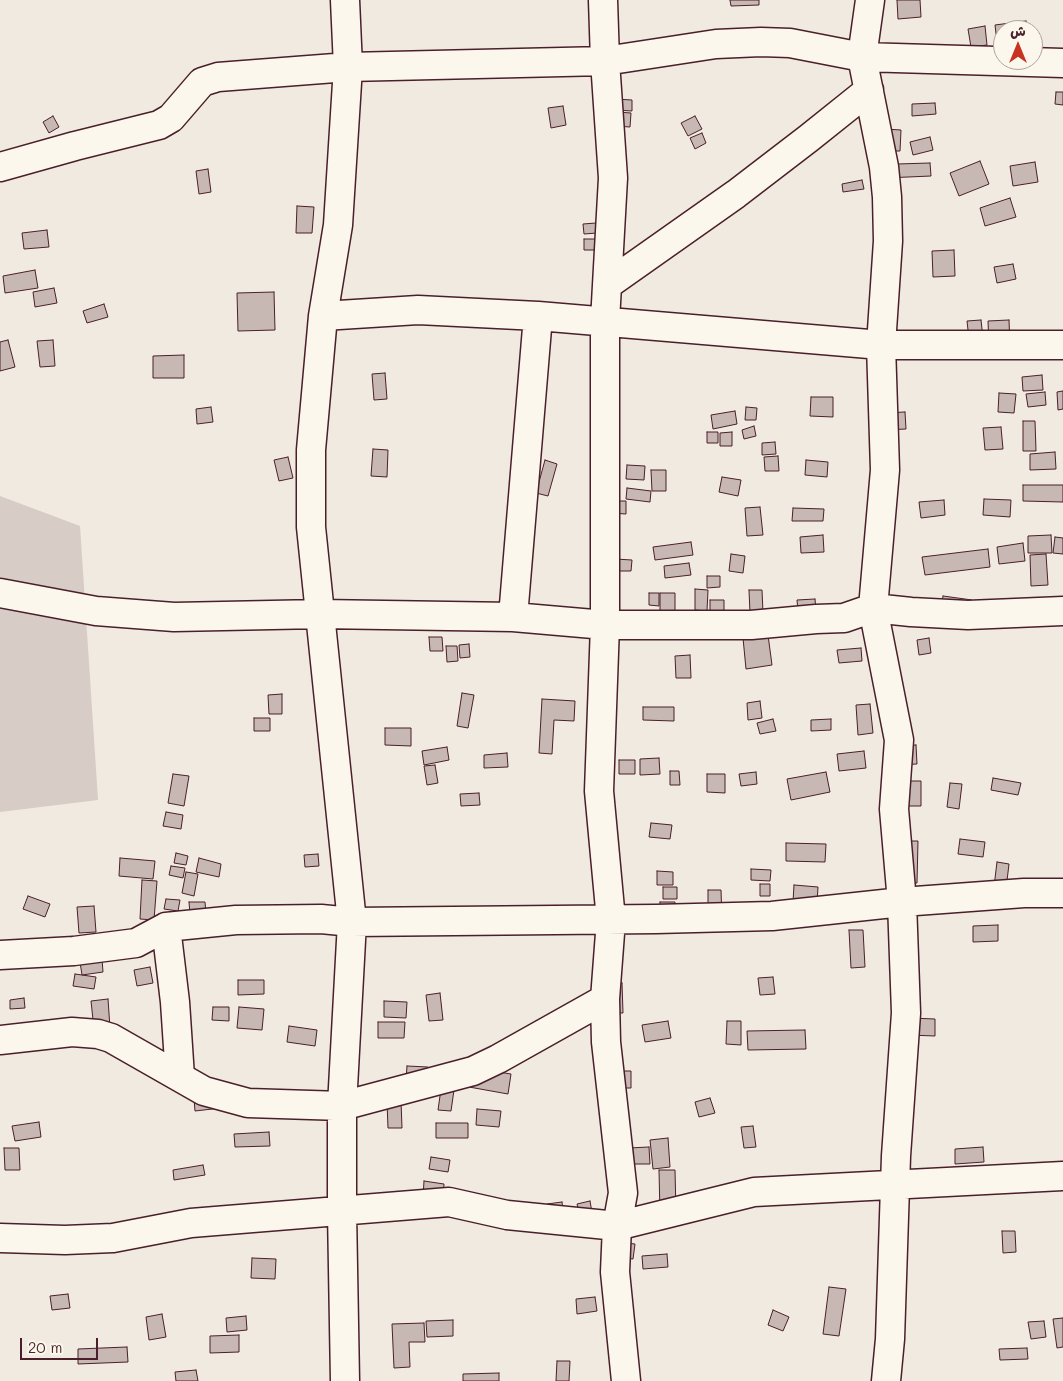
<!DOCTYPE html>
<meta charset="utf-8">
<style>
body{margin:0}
#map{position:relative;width:1063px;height:1381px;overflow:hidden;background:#f0eae0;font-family:Mali,"Playpen Sans Arabic",sans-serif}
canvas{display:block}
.north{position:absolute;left:993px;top:20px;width:50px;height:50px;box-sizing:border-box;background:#fbf7ec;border:1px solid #b4a19f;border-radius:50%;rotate:0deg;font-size:14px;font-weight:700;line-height:20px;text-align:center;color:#4a1f2b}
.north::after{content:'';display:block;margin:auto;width:18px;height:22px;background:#c8321e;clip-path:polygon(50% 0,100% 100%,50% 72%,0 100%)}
.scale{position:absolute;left:20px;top:1338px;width:78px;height:22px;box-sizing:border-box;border:2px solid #4a1f2b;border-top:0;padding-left:6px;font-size:15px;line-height:18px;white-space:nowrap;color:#4a1f2b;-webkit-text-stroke:4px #fbf7ec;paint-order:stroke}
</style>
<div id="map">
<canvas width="1063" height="1381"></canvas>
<div class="north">ش</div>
<div class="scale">20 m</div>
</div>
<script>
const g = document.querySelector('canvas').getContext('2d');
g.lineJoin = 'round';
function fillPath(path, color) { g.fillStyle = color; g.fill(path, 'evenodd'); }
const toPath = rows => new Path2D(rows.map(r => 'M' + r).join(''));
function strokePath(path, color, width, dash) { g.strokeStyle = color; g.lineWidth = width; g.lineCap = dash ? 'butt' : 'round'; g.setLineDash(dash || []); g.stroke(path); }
const green = toPath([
 [0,496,80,526,98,800,0,812]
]);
const building = toPath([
 [730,0,759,0,759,5,731,6,730,0],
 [897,0,920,0,921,17,898,19,897,0],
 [1026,21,1027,30,1003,30,1003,42,997,42,995,25,1026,21],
 [985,26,987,45,971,47,968,29,985,26],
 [1056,92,1063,92,1063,105,1055,104,1056,92],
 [615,99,632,100,632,111,615,110,615,99],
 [935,103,936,114,912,116,912,104,935,103],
 [563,106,566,125,551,128,548,108,563,106],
 [617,112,631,113,630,127,616,126,617,112],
 [53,116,59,127,49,133,43,122,53,116],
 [695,116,702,129,688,136,681,123,695,116],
 [885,129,901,130,900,151,884,151,885,129],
 [702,133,706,143,695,149,690,138,702,133],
 [930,137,933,150,913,155,910,142,930,137],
 [980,161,989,184,959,196,950,173,980,161],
 [1035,162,1038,182,1013,186,1010,166,1035,162],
 [930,163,931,176,885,178,897,164,930,163],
 [208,169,211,192,199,194,196,171,208,169],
 [862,180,864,189,843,192,842,184,862,180],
 [1010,198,1016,217,985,226,980,208,1010,198],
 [297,206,314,207,312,233,296,233,297,206],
 [596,223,597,233,584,234,583,224,596,223],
 [47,230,49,247,24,249,22,233,47,230],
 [584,239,596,239,596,250,584,250,584,239],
 [954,250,955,276,933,277,932,251,954,250],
 [1013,264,1016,279,997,283,994,267,1013,264],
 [35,270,38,288,5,293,3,276,35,270],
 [54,288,57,303,35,307,33,292,54,288],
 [274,292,275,330,238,331,237,293,274,292],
 [104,304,108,317,87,323,83,311,104,304],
 [981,320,984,347,970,348,967,321,981,320],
 [1009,320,1010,346,989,347,988,321,1009,320],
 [8,340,15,367,0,371,0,342,8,340],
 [53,340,55,366,40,367,37,341,53,340],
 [184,355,184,378,153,378,153,356,184,355],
 [385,373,387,399,374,400,372,374,385,373],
 [1042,375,1043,390,1023,391,1022,377,1042,375],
 [1063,391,1063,409,1058,410,1057,392,1063,391],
 [1045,392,1046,405,1028,407,1026,394,1045,392],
 [999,393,1016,394,1014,413,998,412,999,393],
 [811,397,833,397,833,417,810,416,811,397],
 [211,407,213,422,197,424,196,409,211,407],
 [746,407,757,408,756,420,745,420,746,407],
 [735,411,737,424,713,429,711,415,735,411],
 [905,412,906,429,884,430,884,413,905,412],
 [1023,421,1035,421,1036,451,1023,451,1023,421],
 [754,426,756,436,744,439,742,430,754,426],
 [1001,427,1003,449,985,450,983,428,1001,427],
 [707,432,718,432,718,443,707,443,707,432],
 [732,432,732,446,720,446,720,433,732,432],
 [775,442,776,454,762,455,762,443,775,442],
 [373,449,388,450,387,477,371,476,373,449],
 [1055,452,1056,469,1030,470,1030,454,1055,452],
 [778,456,779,471,765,471,764,457,778,456],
 [288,457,293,478,279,481,274,460,288,457],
 [545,460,557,464,548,496,536,493,545,460],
 [806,460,828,462,827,477,805,475,806,460],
 [627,465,645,466,644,480,626,479,627,465],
 [651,470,666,470,666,491,652,491,651,470],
 [722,477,741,480,738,496,719,492,722,477],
 [1023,485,1063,485,1063,502,1023,501,1023,485],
 [627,488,651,491,650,502,626,499,627,488],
 [984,499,1011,500,1010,517,983,515,984,499],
 [944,500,945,515,921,518,919,502,944,500],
 [613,501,626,501,626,514,612,513,613,501],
 [760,507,763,535,747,536,745,508,760,507],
 [793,508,824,509,823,521,792,521,793,508],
 [823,535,824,552,801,553,800,537,823,535],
 [1051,535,1052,553,1028,553,1028,536,1051,535],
 [1055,537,1063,538,1063,554,1053,553,1055,537],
 [691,542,693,555,655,560,653,547,691,542],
 [1023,543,1025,561,999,564,997,547,1023,543],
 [988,549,990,567,925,575,922,557,988,549],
 [731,554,745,556,743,573,729,571,731,554],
 [1046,554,1048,585,1031,586,1030,555,1046,554],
 [615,559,632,560,631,571,615,571,615,559],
 [689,563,691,575,665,578,664,566,689,563],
 [707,576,720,576,720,587,707,588,707,576],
 [695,589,708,590,707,611,695,610,695,589],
 [749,590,762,590,763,613,750,613,749,590],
 [649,593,659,593,659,606,649,605,649,593],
 [660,593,675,593,675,611,660,611,660,593],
 [943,596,972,600,970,615,941,611,943,596],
 [815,599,816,611,798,611,797,600,815,599],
 [710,600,724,600,724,611,710,611,710,600],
 [768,635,772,665,746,669,743,638,768,635],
 [429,637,442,637,443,651,430,651,429,637],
 [929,638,931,653,919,655,917,640,929,638],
 [469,644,470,657,460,658,459,645,469,644],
 [446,646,457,646,458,661,447,662,446,646],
 [861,648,862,661,839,663,837,650,861,648],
 [690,655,691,678,676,678,675,656,690,655],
 [462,693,474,695,468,728,457,726,462,693],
 [282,694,282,714,269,714,268,695,282,694],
 [542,699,575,701,574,721,554,720,552,754,539,753,542,699],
 [760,701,762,718,748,720,747,703,760,701],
 [870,704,873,733,858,735,856,705,870,704],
 [643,707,674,707,674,721,643,720,643,707],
 [254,718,270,718,270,731,254,731,254,718],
 [773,719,776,731,760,734,757,723,773,719],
 [831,719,831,730,811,731,811,720,831,719],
 [385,728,411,728,411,746,385,745,385,728],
 [916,745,917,764,894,765,894,746,916,745],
 [447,747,449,760,424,765,422,751,447,747],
 [864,751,866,768,839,771,837,754,864,751],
 [507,753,508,767,484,768,484,755,507,753],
 [659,758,660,774,640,775,640,759,659,758],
 [619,760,635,760,635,774,619,774,619,760],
 [435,765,438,783,427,785,424,766,435,765],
 [670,771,679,771,680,785,670,785,670,771],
 [756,772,757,784,741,786,739,774,756,772],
 [826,772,830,792,791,800,787,779,826,772],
 [173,774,189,776,184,806,168,803,173,774],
 [707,774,725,774,725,793,707,792,707,774],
 [993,778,1021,783,1018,795,991,790,993,778],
 [896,781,921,781,921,806,895,806,896,781],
 [950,783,962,784,959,809,947,807,950,783],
 [479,793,480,805,461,806,460,794,479,793],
 [166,812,183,815,181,829,163,826,166,812],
 [651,823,672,825,670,839,649,837,651,823],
 [960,839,985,842,983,857,958,854,960,839],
 [904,841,918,841,917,883,902,883,904,841],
 [786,843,826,844,825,862,786,861,786,843],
 [176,853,188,856,186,865,174,863,176,853],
 [318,854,319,866,305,867,304,855,318,854],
 [120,858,155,861,153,879,119,876,120,858],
 [199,858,221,864,219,877,196,872,199,858],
 [997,862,1009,864,1006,889,994,887,997,862],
 [171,866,185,868,183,878,169,875,171,866],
 [751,869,771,870,770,881,751,880,751,869],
 [657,871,673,872,673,885,657,885,657,871],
 [186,872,198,874,194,896,182,893,186,872],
 [142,880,157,881,154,920,140,919,142,880],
 [760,884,770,884,770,896,760,896,760,884],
 [794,885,818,887,817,903,793,902,794,885],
 [663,887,677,887,677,899,663,899,663,887],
 [708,890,721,890,722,920,708,920,708,890],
 [28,896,50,904,45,917,23,909,28,896],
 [166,899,180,900,178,911,164,909,166,899],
 [189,902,205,902,206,914,190,914,189,902],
 [660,902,675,902,675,915,660,916,660,902],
 [94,906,96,932,79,933,77,907,94,906],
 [998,925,998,941,973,942,973,926,998,925],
 [849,930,863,930,865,967,851,968,849,930],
 [102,959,103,972,82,975,80,962,102,959],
 [150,967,153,983,137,986,134,970,150,967],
 [75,974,96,977,94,989,73,986,75,974],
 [773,977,775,994,760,995,758,978,773,977],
 [238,980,264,980,264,994,238,995,238,980],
 [622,983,623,1013,609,1013,608,984,622,983],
 [440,993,443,1020,429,1021,426,995,440,993],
 [24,998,25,1008,10,1009,10,1000,24,998],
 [108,999,110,1028,94,1029,91,1001,108,999],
 [384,1001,407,1002,406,1018,384,1017,384,1001],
 [213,1007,229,1007,229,1021,212,1020,213,1007],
 [239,1007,264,1009,262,1030,237,1028,239,1007],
 [910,1018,935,1019,935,1036,909,1035,910,1018],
 [668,1021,671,1038,645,1042,642,1025,668,1021],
 [727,1021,741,1021,741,1045,726,1044,727,1021],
 [378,1022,405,1022,404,1038,378,1038,378,1022],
 [289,1026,317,1030,315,1046,287,1042,289,1026],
 [805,1030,806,1049,748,1050,747,1031,805,1030],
 [407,1066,428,1067,427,1097,405,1096,407,1066],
 [473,1068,511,1074,508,1094,469,1087,473,1068],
 [608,1071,631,1071,631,1088,608,1088,608,1071],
 [442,1082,455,1083,451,1111,438,1110,442,1082],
 [710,1098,715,1113,699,1117,695,1102,710,1098],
 [194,1099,221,1108,195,1111,194,1099],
 [401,1101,402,1128,388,1128,387,1102,401,1101],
 [477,1109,501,1111,499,1127,476,1125,477,1109],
 [39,1122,41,1137,15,1141,12,1126,39,1122],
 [436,1123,468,1123,468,1138,436,1138,436,1123],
 [753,1126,756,1147,744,1148,741,1127,753,1126],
 [269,1132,270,1146,235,1147,234,1134,269,1132],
 [668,1138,670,1167,653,1169,650,1140,668,1138],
 [649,1147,650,1164,630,1164,629,1148,649,1147],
 [983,1147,984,1162,955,1164,955,1149,983,1147],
 [4,1148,19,1148,20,1170,5,1170,4,1148],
 [431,1157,450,1160,448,1172,429,1169,431,1157],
 [203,1165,205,1175,174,1180,173,1170,203,1165],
 [659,1170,675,1170,676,1213,660,1214,659,1170],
 [424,1181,444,1184,443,1199,423,1197,424,1181],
 [590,1201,593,1218,581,1221,577,1204,590,1201],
 [562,1202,564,1219,550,1222,547,1204,562,1202],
 [1002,1231,1015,1231,1016,1252,1003,1253,1002,1231],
 [616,1242,635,1244,633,1259,615,1257,616,1242],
 [667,1254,668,1267,643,1269,642,1256,667,1254],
 [252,1258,276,1259,275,1279,251,1278,252,1258],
 [829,1287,846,1289,839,1336,823,1334,829,1287],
 [68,1294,70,1308,52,1310,50,1296,68,1294],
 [595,1297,597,1311,577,1314,576,1299,595,1297],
 [773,1310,789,1317,783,1331,768,1325,773,1310],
 [162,1314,166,1337,149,1340,146,1317,162,1314],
 [246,1316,247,1330,227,1332,226,1318,246,1316],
 [1063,1318,1063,1347,1057,1348,1053,1319,1063,1318],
 [453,1320,453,1336,427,1337,426,1321,453,1320],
 [1044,1321,1046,1337,1031,1339,1028,1322,1044,1321],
 [424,1323,425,1342,409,1342,410,1367,394,1368,392,1324,424,1323],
 [239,1335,239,1352,210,1353,210,1336,239,1335],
 [127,1347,128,1362,78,1364,78,1349,127,1347],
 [1027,1348,1028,1359,1000,1360,999,1349,1027,1348],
 [557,1361,570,1361,569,1381,556,1381,557,1361],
 [196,1370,198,1381,176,1381,175,1372,196,1370],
 [499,1373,499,1381,463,1381,463,1374,499,1373]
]);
const minor = toPath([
 [603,0,605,61,613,178,605,321,605,625,599,791,611,920,605,999,606,1042,623,1193,617,1226,615,1272,626,1381],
 [870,0,862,57,884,167,887,197,888,241,881,345,885,470,873,608,899,740,894,809,902,902,906,1013,896,1156,890,1339,886,1381],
 [0,167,75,146,159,125,171,118,202,82,218,77,348,67,605,61,716,44,761,42,790,43,862,57,1063,63],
 [607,285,736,194,809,138,869,90],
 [323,316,418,310,538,316,881,345,1063,345],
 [0,593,96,611,174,617,320,614,513,617,605,625,751,625,816,619,844,618,873,608,911,612,968,615,1063,611],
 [513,617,538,316],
 [166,927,175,1002,180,1077],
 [0,955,74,951,136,943,166,927,236,920,321,919,352,922,656,919,772,916,902,902,1024,893,1063,893],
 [0,1040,72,1032,98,1034,111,1038,204,1091,248,1103,342,1106,473,1071,498,1059,605,999],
 [0,1238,65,1240,113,1238,191,1223,449,1202,507,1215,617,1226,754,1192,1063,1176],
 [345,1381,342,1211,342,1106,352,922,311,527,311,450,323,316,338,225,348,67,345,0]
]);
fillPath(green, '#d8ccc6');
fillPath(building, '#c8b8b3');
strokePath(building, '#4a1f2b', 1);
strokePath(minor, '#4a1f2b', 31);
strokePath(minor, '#fbf7ec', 28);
</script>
